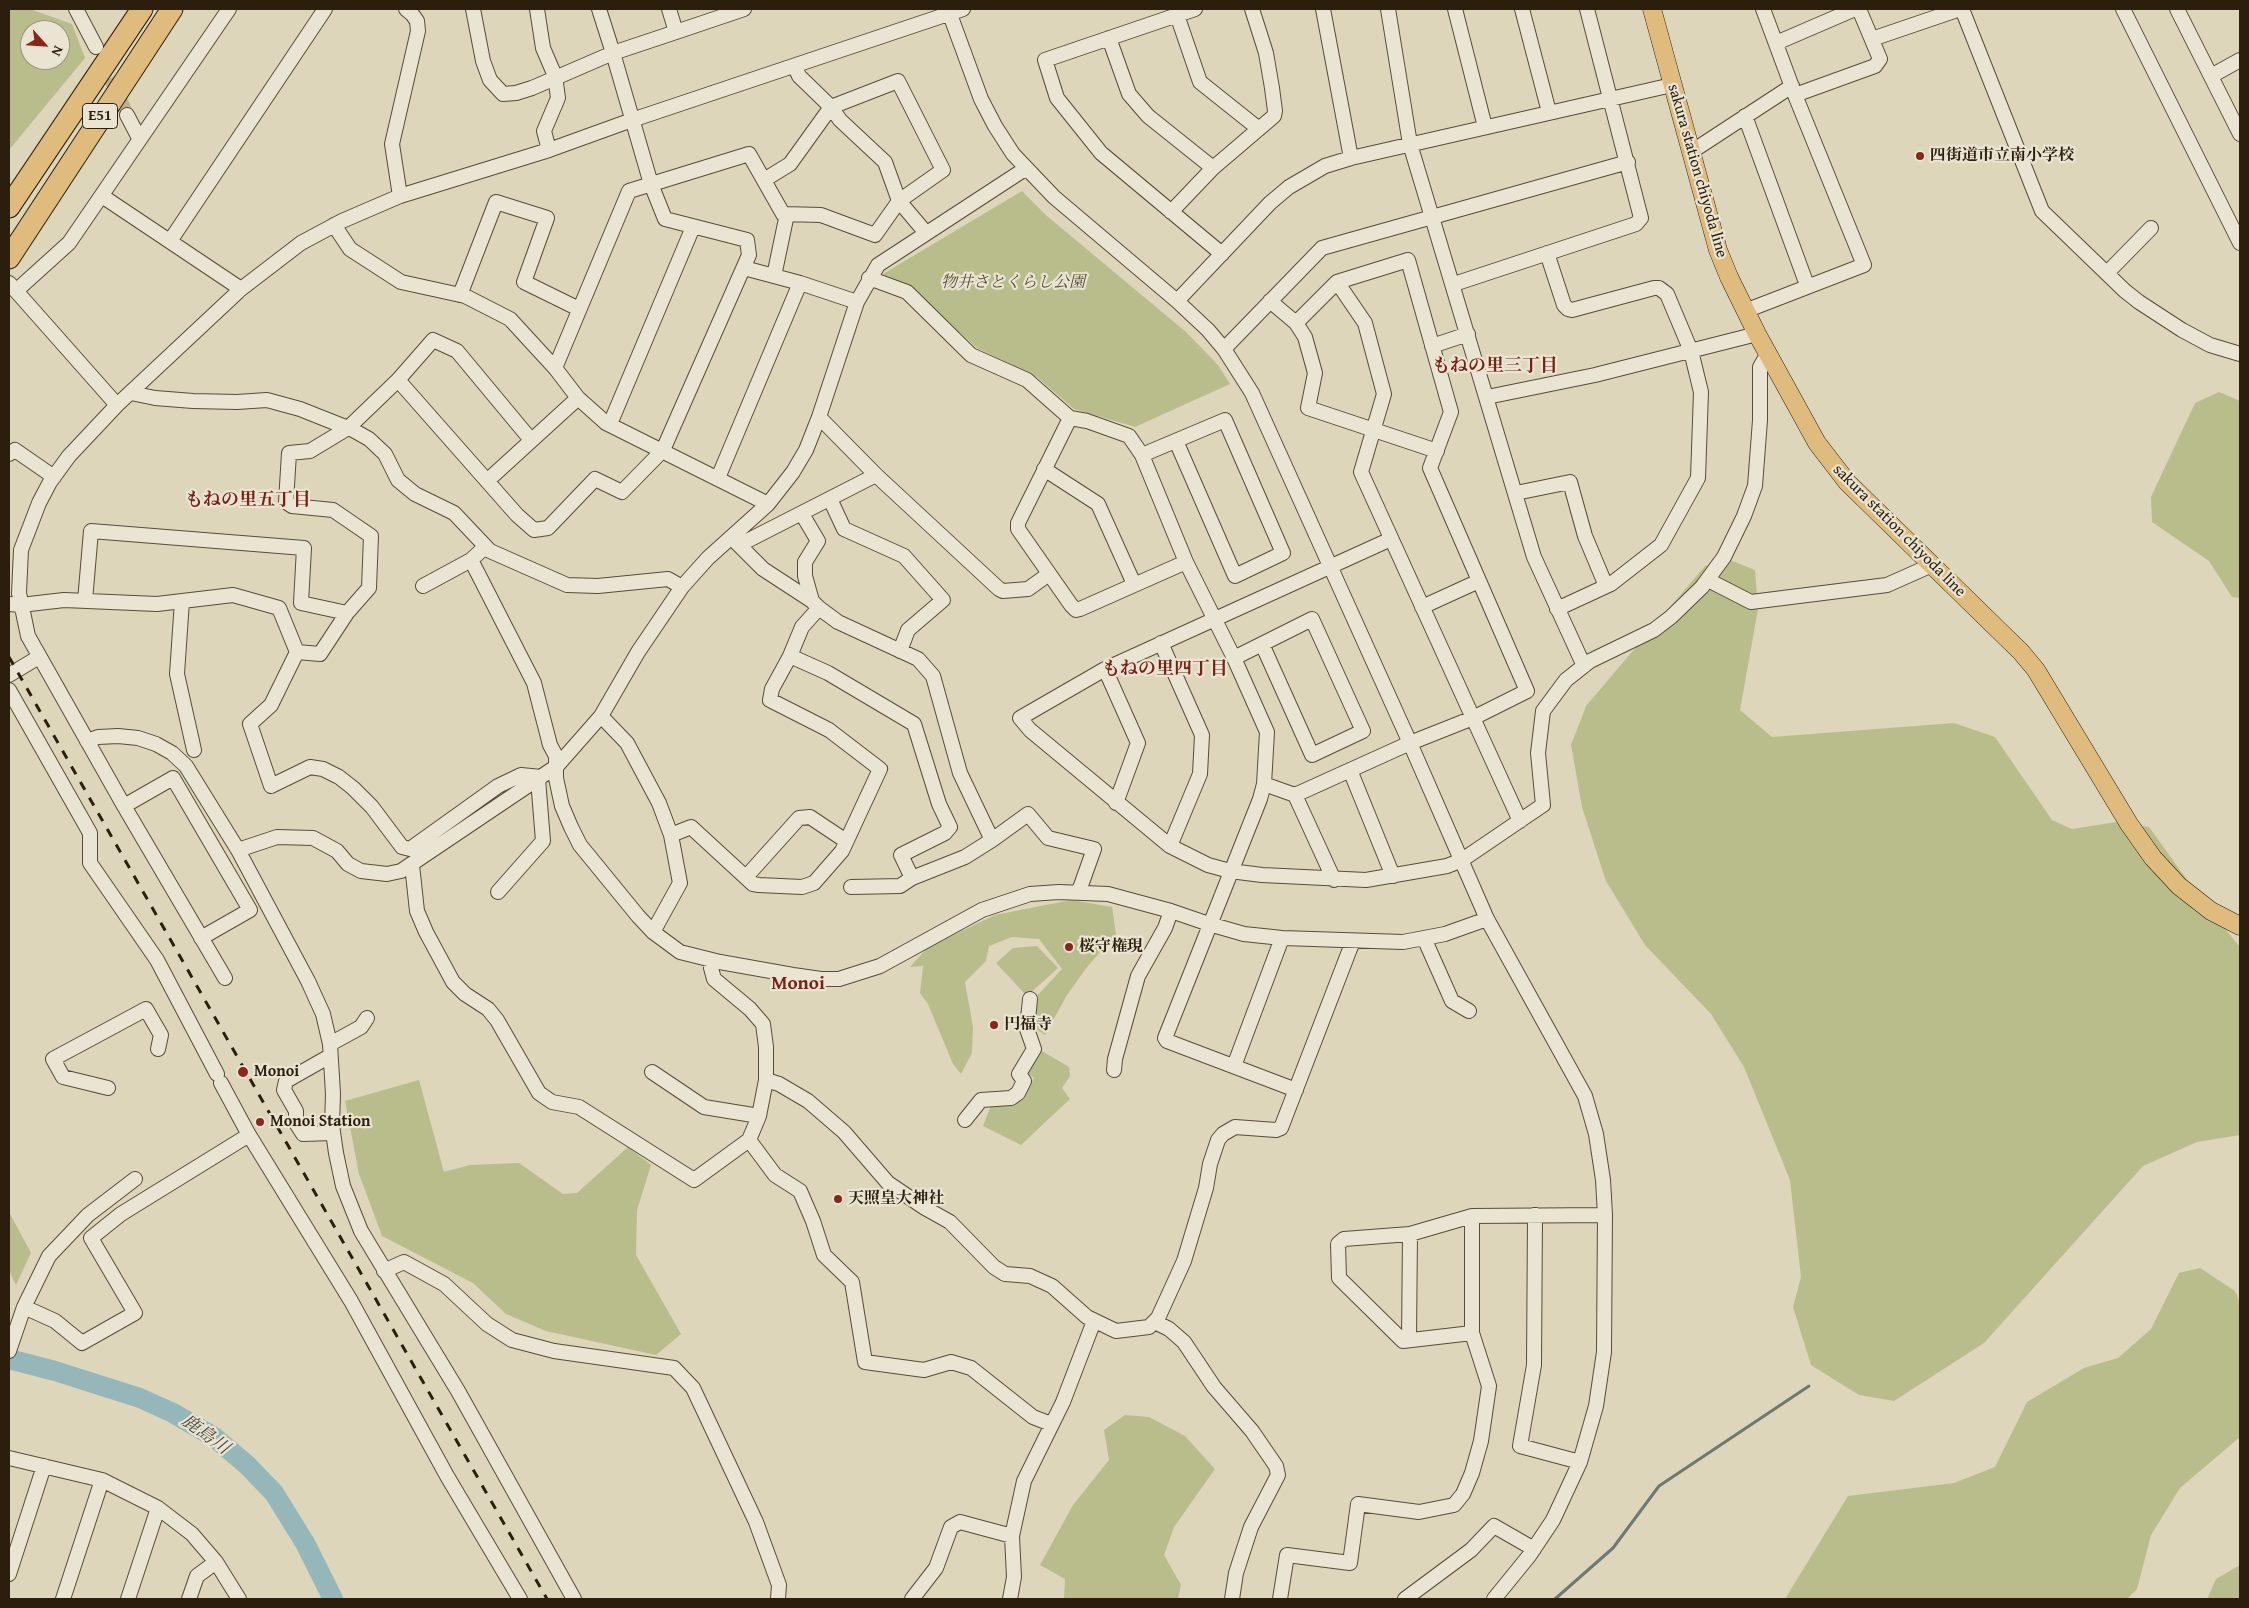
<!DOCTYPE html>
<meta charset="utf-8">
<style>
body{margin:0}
#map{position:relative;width:2249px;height:1608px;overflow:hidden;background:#ded6bb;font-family:"Gentium Book Plus",serif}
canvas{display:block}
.frame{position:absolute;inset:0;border:10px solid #2c1e0c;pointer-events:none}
.north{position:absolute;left:20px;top:20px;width:50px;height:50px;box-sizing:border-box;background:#eae4d3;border:1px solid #9e9583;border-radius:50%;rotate:116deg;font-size:14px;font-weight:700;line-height:20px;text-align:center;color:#2c1e0c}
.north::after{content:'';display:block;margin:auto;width:18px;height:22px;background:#8f2418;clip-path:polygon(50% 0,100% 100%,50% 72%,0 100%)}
</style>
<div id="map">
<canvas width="2249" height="1608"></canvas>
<div class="frame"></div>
<div class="north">N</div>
</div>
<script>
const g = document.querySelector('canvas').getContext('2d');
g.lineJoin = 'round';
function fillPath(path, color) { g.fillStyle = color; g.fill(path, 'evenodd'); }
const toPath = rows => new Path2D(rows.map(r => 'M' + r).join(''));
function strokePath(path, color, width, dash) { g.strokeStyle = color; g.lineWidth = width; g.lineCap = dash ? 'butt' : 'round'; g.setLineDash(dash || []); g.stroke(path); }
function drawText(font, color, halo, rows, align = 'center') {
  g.font = font + ' "Gentium Book Plus","Noto Serif JP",serif'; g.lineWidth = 4.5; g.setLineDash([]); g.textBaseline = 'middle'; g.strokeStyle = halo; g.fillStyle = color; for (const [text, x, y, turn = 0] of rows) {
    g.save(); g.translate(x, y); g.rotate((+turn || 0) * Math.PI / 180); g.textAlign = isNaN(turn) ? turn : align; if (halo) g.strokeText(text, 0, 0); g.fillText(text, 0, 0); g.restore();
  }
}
const green = toPath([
 [9,9,30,9,72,24,85,58,9,150],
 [30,30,60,30,60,60,30,60],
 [1022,191,1047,216,1186,332,1218,365,1230,384,1135,427,1074,409,1037,377,977,348,909,286,883,274],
 [2219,392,2240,401,2240,598,2232,597,2209,561,2152,522,2151,497,2195,403],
 [1730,560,1755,570,1758,609,1740,710,1772,737,1954,723,1995,737,2052,820,2072,829,2123,821,2129,824,2149,827,2203,902,2240,947,2240,1135,2197,1142,2143,1166,1984,1343,1894,1401,1859,1395,1811,1365,1793,1307,1801,1277,1790,1180,1744,1067,1711,1014,1645,945,1606,881,1582,807,1571,745,1586,706,1705,566],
 [1071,900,1112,907,1116,934,1087,967,1067,995,1045,1035,1034,1028,1036,997,1062,969,1039,939,1012,937,989,946,986,961,965,982,973,1027,972,1053,961,1074,953,1064,928,1004,920,993,923,966,910,967,928,947,995,915],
 [1037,946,1058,968,1027,996,996,963,1013,948],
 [1037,1048,1069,1067,1070,1076,1062,1088,1070,1099,1021,1145,983,1126,992,1103,1011,1104,1021,1099,1034,1078,1025,1070],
 [419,1080,444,1172,470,1165,519,1163,563,1194,577,1193,628,1147,651,1165,637,1210,636,1255,681,1334,656,1355,546,1331,506,1314,473,1283,382,1236,359,1174,345,1101],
 [9,1212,31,1253,16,1285,9,1271],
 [2200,1268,2235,1291,2240,1303,2240,1437,2180,1488,2151,1535,2137,1589,2127,1599,1785,1599,1848,1496,1954,1483,1995,1467,2027,1402,2084,1368,2118,1358,2151,1329,2179,1273],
 [1125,1415,1149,1417,1185,1436,1215,1469,1174,1527,1164,1555,1181,1585,1178,1599,1064,1599,1065,1579,1040,1565,1073,1505,1109,1460,1104,1430],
 [2240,1565,2240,1599,2207,1599,2216,1579]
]);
const stream = toPath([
 [1555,1599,1613,1548,1659,1486,1809,1386]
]);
const river = toPath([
 [9,1359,55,1371,140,1398,173,1413,214,1437,247,1465,274,1493,305,1543,333,1599]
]);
const minorTunnel = toPath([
 [102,59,127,115]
]);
const minor = toPath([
 [76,9,96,47],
 [537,9,543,48,555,76,558,98,544,131,549,150],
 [599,9,613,53,676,32],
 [669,9,676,32,744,9],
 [948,9,981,99,995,126,1013,154,1054,197,1177,301,1208,330,1224,349,1252,393,1410,743,1487,919,1585,1096,1596,1134,1603,1180,1605,1215,1604,1352,1596,1406,1580,1462,1553,1520,1529,1556,1494,1599],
 [1195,9,1045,60,1057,98,1101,153,1222,254],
 [1323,9,1351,158],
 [1388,9,1410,144,1534,557,1584,666],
 [1455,9,1485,127],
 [1522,9,1549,112],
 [1962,9,2042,211,2125,291,2139,302,2182,330,2210,345,2240,354],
 [2123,9,2240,243],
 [2177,9,2240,134],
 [1177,15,1200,82,1259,129],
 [1109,38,1129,94,1148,116,1213,168],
 [1872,39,1960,9],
 [1776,43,1855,9],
 [795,67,799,76,831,107,840,120,885,162,899,201,926,233],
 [2211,76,2240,60],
 [1795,95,1875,66,1880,59,1859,9],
 [127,115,139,138],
 [1745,116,1807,285],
 [1691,152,1792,86],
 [102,196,241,289],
 [400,196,392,144,418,31,417,21,412,14,406,9],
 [1171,212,1213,168,1274,116,1275,111,1272,88,1266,53,1252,9],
 [334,225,350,249,401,282,465,296,510,319,555,368,578,398,487,481],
 [170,241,325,9],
 [1547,253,1564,305,1568,309,1572,310,1654,288,1659,288,1667,294,1691,351,1701,392,1698,478,1661,545,1611,584,1557,609],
 [744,268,800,283,857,302],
 [2107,273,2151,228],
 [774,276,787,214],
 [869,278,907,292,971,355,1027,380,1070,418],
 [9,283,117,405],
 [1454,284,1636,224,1641,218,1587,9],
 [17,290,69,243,229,9],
 [460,295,496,202,547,218,524,282,579,309],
 [1177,301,1270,203,1289,187,1325,166,1351,158,1672,85],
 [1270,301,1296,323,1337,282,1408,260,1451,412,1430,468,1527,691,1473,718,1361,472,1384,394,1365,323,1337,282],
 [1745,311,1864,265,1795,95,1763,9],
 [1296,323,1305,337,1315,373,1308,408,1437,451],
 [1432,346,1468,334],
 [1224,349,1322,248,1628,162],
 [555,368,629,191,749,154,783,214,821,215,875,235,899,201,943,170,898,81,831,107,790,164,764,180],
 [398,380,433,340,457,351,531,440],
 [131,393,155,398,193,401,237,402,267,400,300,409,353,430,369,439,385,454,398,480,415,494,454,513,490,551,567,585,598,586,668,579,682,587],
 [1487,397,1595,375,1757,334],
 [578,398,606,423,768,504],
 [819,417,876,475,999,589,1003,591,1028,589,1049,574],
 [610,424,693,227],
 [9,454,15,450,54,477],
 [1142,455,1225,420,1283,553,1235,576,1176,441],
 [1044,469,1098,504,1134,584],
 [718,478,800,283],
 [1516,493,1570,482,1585,536,1606,586],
 [830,499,844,529,904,556,943,600,908,630,900,651],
 [802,514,818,541,805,562,805,576,812,601],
 [733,539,763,569,812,601,819,608],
 [1391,539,1105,669,1020,718,1030,730,1170,846,1208,865,1230,871,1262,875,1366,880,1447,866,1462,860,1543,805,1538,753,1543,711,1566,680,1590,661,1654,630,1671,617,1702,587,1724,557,1744,516,1755,486,1760,420,1760,367,1767,355],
 [739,545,876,475],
 [485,547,471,560,534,683,550,745,556,756,556,778,562,806,571,827,580,845,638,916,653,932,680,952,720,962,793,975,821,979,839,979,880,966,982,910,1030,894,1059,892,1108,894,1171,911,1209,924,1244,934,1282,938,1403,942,1445,934,1487,919],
 [1186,562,1080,609,1076,610,1071,605,1018,529,1018,523,1070,418,1087,421,1129,436,1142,455,1186,562,1234,658,1267,732,1264,784,1260,799,1165,1038,1167,1041,1296,1090],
 [1708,580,1751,602,1887,585,1932,565],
 [423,586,471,560],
 [85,601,91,531,304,548,301,603,347,613,369,588,371,536,333,510,292,506,286,502,289,453,310,451,348,428,398,380,517,515,534,530,548,528,595,479,622,492,663,450,749,255,747,240,665,219,651,184,613,53,532,88,516,93,503,94,490,80,483,61,473,9],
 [182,601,177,674,194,750],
 [9,604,21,605,64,600,157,604,233,595,279,608,297,652,271,705,250,724,271,786,310,767,323,769,339,777,353,788,372,807,402,847,410,849,498,786,521,775,541,777],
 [1422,607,1479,581],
 [1161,643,1202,735,1200,774,1170,846],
 [297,652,320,654,347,613],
 [790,656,828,673,914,724,939,804,950,827,945,833,901,855,912,878],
 [1234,658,1312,619,1363,731,1312,755,1262,644],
 [1105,669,1138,743,1116,803],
 [9,675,39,657],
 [9,690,90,833,90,863,157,960,217,1074],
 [601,716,627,743,659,803,671,835,680,883,653,932],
 [87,741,98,737,118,736,138,738,156,744,172,753,186,766,238,850,308,981,323,1014,330,1044,333,1094,332,1125,336,1153,343,1186,361,1231,458,1391,574,1599],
 [1350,770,1393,876],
 [1264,784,1295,795,1334,880],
 [1295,795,1410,743,1473,718,1520,821],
 [124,806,173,778,250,910,201,938],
 [671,835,691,827,753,884,759,885,802,887,814,883,842,851,880,769,829,730,770,700,772,689,790,656,802,627,819,608,838,622,918,659,933,676,960,773,992,840,965,857,912,878,900,886,851,887],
 [992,840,1028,814,1048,838,1094,849,1079,891],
 [238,850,277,837,313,838,337,851,348,864,361,871,387,874,401,871,557,766,601,716,638,652,682,587,708,558,768,504,793,472,806,450,819,417,857,302,878,265,1025,169],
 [412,865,417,911,426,932,453,982,465,994,488,1009,497,1020,539,1093,552,1102,579,1107,694,1180,749,1140,759,1116,766,1080,766,1047,763,1024,750,1009,714,979,711,968,712,960],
 [746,877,799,818,810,817,846,841],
 [498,892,543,841,538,779],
 [1424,938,1452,1001,1469,1011],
 [225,978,124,806,28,636,19,593,21,550,39,503,50,482,69,456,117,405,241,289,301,243,342,221,400,196,549,150,632,120,963,9],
 [330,1044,361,1027,367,1018],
 [330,1056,286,1081,284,1090,296,1111,296,1123,303,1134,333,1133],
 [1234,1066,1282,938],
 [1114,1070,1115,1059,1138,976,1165,928,1171,911],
 [652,1072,704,1107,759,1116],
 [766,1080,779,1084,808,1101,844,1132,888,1183,925,1208,950,1222,994,1267,1005,1274,1030,1276,1052,1286,1087,1317,1116,1331,1149,1327,1158,1318,1184,1261,1206,1188,1210,1164,1218,1140,1223,1134,1235,1127,1276,1130,1281,1128,1353,941],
 [221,1083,249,1135,351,1301,447,1476,520,1599],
 [108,1088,63,1077,53,1059,146,1009,161,1035,158,1049],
 [965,1120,981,1100,1011,1098,1018,1093,1024,1081,1019,1074,1034,1049,1027,1029,1030,999],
 [749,1140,775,1175,800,1191,813,1221,824,1255,852,1282,865,1362,924,1370,951,1362,971,1368,1033,1417,1051,1424],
 [1535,1215,1534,1365,1520,1446,1580,1462],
 [384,1271,404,1262,444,1284,487,1324,512,1340,554,1351,674,1368,693,1388,756,1522,779,1585,778,1599],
 [24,1307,55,1321,82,1343,135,1313,91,1238,121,1214,249,1135],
 [1155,1322,1169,1329,1184,1342,1214,1387,1252,1431,1276,1466,1278,1475,1251,1527,1236,1573,1232,1599],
 [1472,1333,1472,1216],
 [1409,1340,1410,1234],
 [9,1351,24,1307,49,1256,88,1215,135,1179],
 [9,1458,102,1480,158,1508,192,1534,216,1562,239,1599],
 [9,1574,44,1466],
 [63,1599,102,1480],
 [128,1599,158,1508],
 [189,1599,197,1576,216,1562],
 [912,1599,936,1568,951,1527,960,1522,1012,1536],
 [1010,1599,1014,1577,1012,1536,1024,1481,1063,1402,1094,1321],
 [1280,1599,1287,1555,1350,1563,1358,1504,1419,1512,1454,1505,1463,1494,1472,1473,1481,1441,1489,1386,1472,1333,1403,1341,1339,1278,1338,1244,1344,1239,1410,1234,1472,1216,1605,1215],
 [1405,1599,1471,1550,1494,1526,1534,1549]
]);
const major = toPath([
 [1652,9,1718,250,1729,277,1757,334,1817,443,1847,482,2021,652,2036,670,2129,824,2153,858,2179,886,2211,911,2240,926]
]);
const highway = toPath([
 [9,207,142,9],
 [9,258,172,9]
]);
const rail = toPath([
 [9,657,547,1599]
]);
const markers = [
 [1920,156,5,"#8f2418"],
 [1069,947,5,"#8f2418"],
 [994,1025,5,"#8f2418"],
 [243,1072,6,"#8f2418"],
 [260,1122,5,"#8f2418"],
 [838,1199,5,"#8f2418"]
];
const shields = [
 [100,116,35]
];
const shieldNames = [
 ["E51",100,116]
];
const poiNames = [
 ["四街道市立南小学校",1930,156],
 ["桜守権現",1079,947],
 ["円福寺",1004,1025],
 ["Monoi",254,1072],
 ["Monoi Station",270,1122],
 ["天照皇大神社",848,1199]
];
const streetNames = [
 ["sakura station chiyoda line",1697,171,74],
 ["sakura station chiyoda line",1899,531,45]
];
const parkNames = [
 ["物井さとくらし公園",1013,283]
];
const neighbourhoodNames = [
 ["もねの里三丁目",1495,366],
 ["もねの里五丁目",248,500],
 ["もねの里四丁目",1165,669]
];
const waterNames = [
 ["鹿島川",205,1435,36]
];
const quarterNames = [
 ["Monoi",798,984]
];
fillPath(green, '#b9bc8b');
strokePath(stream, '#6b7a74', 3);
strokePath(river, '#95b7b9', 20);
strokePath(minorTunnel, '#bab198', 14, [14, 7]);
strokePath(minor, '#584c38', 16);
strokePath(major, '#2c1e0c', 19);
strokePath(highway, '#2c1e0c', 23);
strokePath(minor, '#eae4d3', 14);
strokePath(major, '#dfbb7e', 18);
strokePath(highway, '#dfbb7e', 21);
strokePath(rail, '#2c1e0c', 3, [9, 9]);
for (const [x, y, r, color] of markers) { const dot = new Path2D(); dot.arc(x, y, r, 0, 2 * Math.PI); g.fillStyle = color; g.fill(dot); strokePath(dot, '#eae4d3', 2); }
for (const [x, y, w] of shields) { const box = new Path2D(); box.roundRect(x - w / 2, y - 12.5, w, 25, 4); g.fillStyle = '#eae4d3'; g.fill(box); strokePath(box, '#2c1e0c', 1); }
drawText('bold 15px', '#2c1e0c', null, shieldNames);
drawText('bold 16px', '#2c1e0c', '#eae4d3', poiNames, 'left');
drawText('16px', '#2c1e0c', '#eae4d3', streetNames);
drawText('italic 16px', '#564d32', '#eae4d3', parkNames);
drawText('bold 18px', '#7a1f14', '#eae4d3', neighbourhoodNames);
drawText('italic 18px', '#4c4c40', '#eae4d3', waterNames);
drawText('bold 19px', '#7a1f14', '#eae4d3', quarterNames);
</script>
